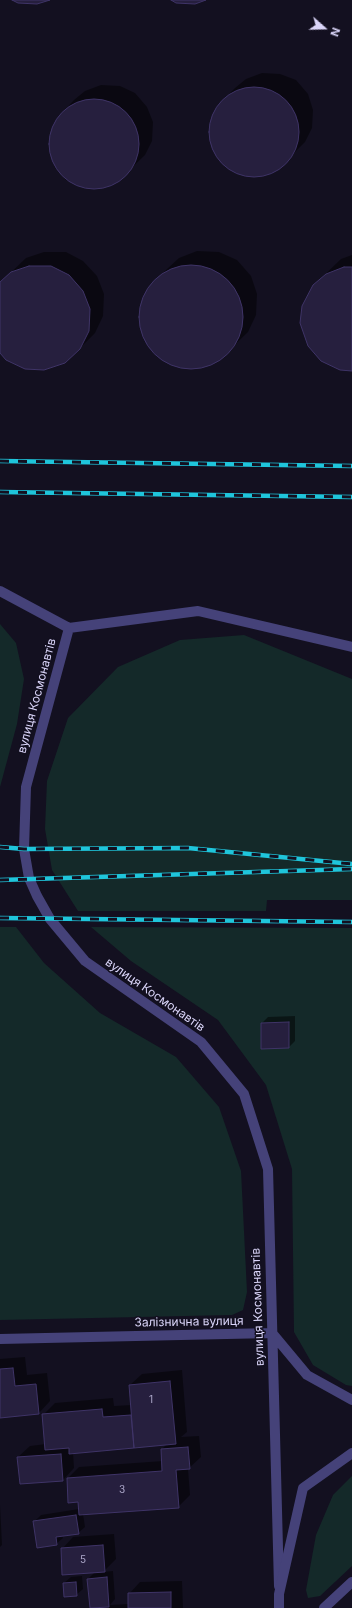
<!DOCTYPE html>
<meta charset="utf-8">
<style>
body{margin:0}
#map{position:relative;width:352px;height:1608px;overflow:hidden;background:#131020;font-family:Inter,sans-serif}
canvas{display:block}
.north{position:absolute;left:304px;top:8px;width:40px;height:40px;-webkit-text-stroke:3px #131020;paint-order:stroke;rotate:110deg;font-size:11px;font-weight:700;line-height:16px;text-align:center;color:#dad5f9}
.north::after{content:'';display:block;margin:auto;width:14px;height:18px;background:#dad5f9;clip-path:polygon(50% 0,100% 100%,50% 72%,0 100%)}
</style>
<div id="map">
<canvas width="352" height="1608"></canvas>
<div class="north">N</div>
</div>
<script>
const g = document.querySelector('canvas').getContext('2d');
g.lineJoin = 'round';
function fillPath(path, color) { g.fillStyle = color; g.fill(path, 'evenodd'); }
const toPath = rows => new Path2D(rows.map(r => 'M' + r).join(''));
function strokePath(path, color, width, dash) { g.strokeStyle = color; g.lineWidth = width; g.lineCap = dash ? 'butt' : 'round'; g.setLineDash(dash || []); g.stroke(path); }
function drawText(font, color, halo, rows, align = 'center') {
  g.font = font + ' Inter,sans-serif'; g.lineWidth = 3; g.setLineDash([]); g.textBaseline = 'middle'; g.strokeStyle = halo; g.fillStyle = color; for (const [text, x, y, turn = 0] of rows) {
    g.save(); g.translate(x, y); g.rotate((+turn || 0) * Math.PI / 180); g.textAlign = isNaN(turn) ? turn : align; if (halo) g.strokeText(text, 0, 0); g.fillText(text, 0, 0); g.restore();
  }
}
const green = toPath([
 [0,624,16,643,24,679,17,724,0,787],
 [244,635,352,679,352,900,267,900,266,911,78,911,52,870,45,829,47,781,68,718,118,667,180,640],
 [0,927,16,927,44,963,100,1013,176,1057,219,1107,241,1171,247,1292,243,1310,232,1315,0,1320],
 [91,927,352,928,352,1386,346,1385,313,1365,294,1332,292,1169,266,1085,218,1020,131,961],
 [352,1476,352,1566,320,1596,308,1598,306,1590,316,1535,333,1495]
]);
const shadow = toPath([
 [262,73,280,74,296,80,308,94,313,110,312,128,305,142,277,170,259,176,244,175,227,167,216,155,210,135,211,122,220,103,235,88,246,79],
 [101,85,120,86,135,93,147,107,153,122,152,141,145,155,116,183,99,189,83,188,66,180,55,168,49,148,50,134,60,115,74,100,85,91],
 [197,251,219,252,237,260,251,276,257,294,256,315,248,332,217,362,197,368,179,367,160,358,147,344,140,321,141,305,152,284,167,269,179,258],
 [44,252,66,252,83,261,97,276,104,294,103,316,95,333,80,348,0,352,0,283,26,258],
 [352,255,352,370,313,286,341,259],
 [295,1016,295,1041,289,1047,262,1023,268,1017],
 [25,1357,27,1375,47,1373,50,1401,39,1413,0,1417,0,1359],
 [182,1370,187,1432,181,1437,199,1436,201,1457,188,1469,190,1495,178,1507,83,1514,85,1527,78,1533,62,1535,63,1538,56,1544,34,1522,41,1515,79,1509,79,1501,68,1478,79,1467,163,1461,162,1449,167,1444,73,1452,74,1468,63,1480,18,1457,30,1446,46,1444,43,1415,55,1403,113,1398,114,1406,132,1405,130,1385,142,1374],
 [0,1505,2,1545,0,1547],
 [114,1534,116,1559,103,1572,113,1571,115,1599,110,1605,129,1604,129,1594,140,1582,182,1581,183,1608,100,1608,102,1606,88,1579,96,1571,62,1549,73,1537],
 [82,1576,83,1589,76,1595,64,1583,71,1577]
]);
const building = toPath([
 [12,0,50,0,37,4,18,3,12,0],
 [171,0,206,0,195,4,176,3,171,0],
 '209 132a45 45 0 1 1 90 0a45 45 0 1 1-90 0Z',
 '49 144a45 45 0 1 1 90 0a45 45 0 1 1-90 0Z',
 '139 317a52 52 0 1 1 104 0a52 52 0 1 1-104 0Z',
 [29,266,51,266,69,275,83,291,90,309,89,331,80,349,65,363,44,370,25,369,6,360,0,353,0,282,11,272,29,266],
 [344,267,352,267,352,371,340,370,321,361,308,346,300,323,302,306,313,285,326,274,344,267],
 [289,1022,289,1048,261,1049,261,1023,289,1022],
 [13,1368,15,1386,36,1384,39,1414,0,1418,0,1369,13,1368],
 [170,1381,176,1444,134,1448,129,1385,170,1381],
 [102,1409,103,1417,131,1415,134,1448,69,1454,69,1448,45,1450,42,1414,102,1409],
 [188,1447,190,1469,176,1470,179,1508,79,1515,78,1502,68,1503,67,1478,162,1471,161,1449,188,1447],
 [61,1454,63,1481,20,1484,17,1457,61,1454],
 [76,1515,79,1534,56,1537,57,1545,37,1548,33,1521,76,1515],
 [103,1545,105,1572,62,1575,61,1548,103,1545],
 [107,1577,109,1607,90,1608,87,1579,107,1577],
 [76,1582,77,1596,64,1597,63,1583,76,1582],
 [171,1592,171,1608,128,1608,128,1593,171,1592]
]);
const service = toPath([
 [324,1608,352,1582]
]);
const minor = toPath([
 [0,591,69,628,198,611,352,647],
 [69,628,26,787,24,849,29,878,37,896,50,919,85,961,201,1042,244,1094,268,1169,279,1586],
 [0,1339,272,1333,307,1375,352,1400]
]);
const tertiary = toPath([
 [279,1608,279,1594,303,1488,352,1453]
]);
const rail = toPath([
 [0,461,352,466],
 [0,492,352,497],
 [0,847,24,849,188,848,352,864],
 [0,880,352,869],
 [0,918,352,922]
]);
const numberNames = [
 ["1",151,1400],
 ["3",122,1490],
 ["5",83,1560]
];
const streetNames = [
 ["вулиця Космонавтів",37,696,-75],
 ["вулиця Космонавтів",155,995,35],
 ["вулиця Космонавтів",258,1307,-92],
 ["Залізнична вулиця",189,1322,-1]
];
fillPath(green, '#142929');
fillPath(shadow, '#0007');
fillPath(building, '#261f3e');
strokePath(building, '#3f3467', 1);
strokePath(service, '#454279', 10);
strokePath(minor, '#454279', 10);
strokePath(tertiary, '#454279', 10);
strokePath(rail, '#1fc5db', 4.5);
strokePath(rail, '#131020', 3, [9]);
drawText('10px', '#ada8ca', null, numberNames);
drawText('12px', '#dad5f9', '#131020', streetNames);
</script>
